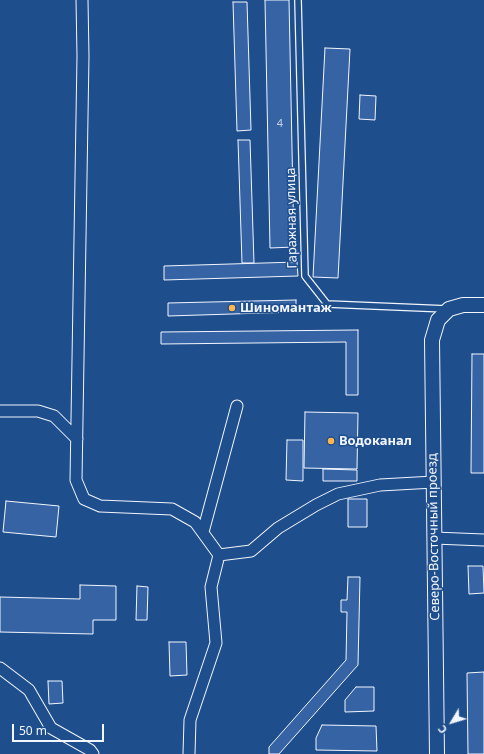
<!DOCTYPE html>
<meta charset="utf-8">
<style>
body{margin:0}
#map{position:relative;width:484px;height:754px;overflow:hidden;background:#1f4e8c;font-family:"Noto Sans",sans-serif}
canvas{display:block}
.north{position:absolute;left:432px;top:702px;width:40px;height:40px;-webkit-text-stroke:3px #1f4e8c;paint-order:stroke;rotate:232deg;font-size:11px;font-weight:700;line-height:16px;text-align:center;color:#f2f6ff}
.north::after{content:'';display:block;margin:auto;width:14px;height:18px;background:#f2f6ff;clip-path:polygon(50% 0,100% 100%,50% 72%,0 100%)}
.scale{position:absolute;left:12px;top:724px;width:92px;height:18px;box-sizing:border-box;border:2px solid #f2f6ff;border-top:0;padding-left:5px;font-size:12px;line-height:14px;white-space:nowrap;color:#f2f6ff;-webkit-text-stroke:3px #1f4e8c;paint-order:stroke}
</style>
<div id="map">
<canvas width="484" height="754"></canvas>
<div class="north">С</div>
<div class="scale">50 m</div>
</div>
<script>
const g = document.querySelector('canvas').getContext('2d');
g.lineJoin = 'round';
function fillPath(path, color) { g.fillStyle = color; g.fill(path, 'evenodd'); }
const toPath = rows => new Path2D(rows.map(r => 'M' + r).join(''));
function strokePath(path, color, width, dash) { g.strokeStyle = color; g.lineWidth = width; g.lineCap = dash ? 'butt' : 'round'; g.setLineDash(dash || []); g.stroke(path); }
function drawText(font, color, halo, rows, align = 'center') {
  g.font = font + ' "Noto Sans",sans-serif'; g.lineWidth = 3; g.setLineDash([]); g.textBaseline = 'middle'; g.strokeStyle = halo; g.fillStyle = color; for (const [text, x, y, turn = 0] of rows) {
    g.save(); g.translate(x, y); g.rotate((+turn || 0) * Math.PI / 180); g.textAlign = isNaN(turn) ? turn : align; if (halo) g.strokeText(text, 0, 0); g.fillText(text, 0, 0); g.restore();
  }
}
const building = toPath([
 [265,0,289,0,294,247,270,248,265,0],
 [233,2,247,2,251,130,237,131,233,2],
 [325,48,350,49,338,278,313,277,325,48],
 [360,95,376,96,375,120,359,119,360,95],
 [238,140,250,140,254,263,242,263,238,140],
 [297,262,298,276,164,280,164,266,297,262],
 [296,300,296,312,168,316,168,303,296,300],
 [358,330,358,395,346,395,346,342,161,344,161,332,358,330],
 [472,354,484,354,484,473,471,473,472,354],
 [305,412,358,413,357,469,304,468,305,412],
 [287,440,303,440,303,481,286,480,287,440],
 [323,469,357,470,357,481,323,481,323,469],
 [348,499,367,499,367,527,348,527,348,499],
 [6,501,59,506,56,537,3,532,6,501],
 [468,566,483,566,484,593,469,594,468,566],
 [348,577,360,577,358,665,279,754,269,754,269,747,346,660,347,612,341,612,341,600,347,600,348,577],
 [80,585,116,586,116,620,93,620,93,634,0,632,0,597,80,599,80,585],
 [137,586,148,587,147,620,136,620,137,586],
 [169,642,186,642,187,675,170,676,169,642],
 [484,672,484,754,468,754,467,673,484,672],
 [48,681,62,681,63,703,49,704,48,681],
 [356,687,374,687,374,711,345,712,345,700,356,687],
 [322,725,376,726,377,751,316,750,316,738,322,725]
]);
const service = toPath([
 [298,0,305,276,327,304,447,309]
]);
const minor = toPath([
 [82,0,83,56,76,480,84,499,100,506,172,509,195,522,219,555,251,551,278,528,316,505,338,494,380,485,434,482],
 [0,411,38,411,54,416,77,439],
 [203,532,237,406],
 [434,538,484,540],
 [0,668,29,690,51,728,90,750,93,754],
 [189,754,190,720,216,643,211,587,219,555]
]);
const tertiary = toPath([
 [437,754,432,340,438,320,449,309,463,305,484,305]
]);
const markers = [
 [232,308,4,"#ffb74d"],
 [331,441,4,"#ffb74d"]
];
const numberNames = [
 ["4",280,124]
];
const streetNames = [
 ["Гаражная улица",292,218,-91],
 ["Северо-Восточный проезд",434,537,-91]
];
const poiNames = [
 ["Шиномантаж",240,308],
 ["Водоканал",339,441]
];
fillPath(building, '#3563a3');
strokePath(building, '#f2f6ff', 1);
strokePath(service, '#f2f6ff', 8);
strokePath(minor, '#f2f6ff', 13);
strokePath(tertiary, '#f2f6ff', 16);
strokePath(service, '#1f4e8c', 5.5);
strokePath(minor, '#1f4e8c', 11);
strokePath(tertiary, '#1f4e8c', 14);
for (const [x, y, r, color] of markers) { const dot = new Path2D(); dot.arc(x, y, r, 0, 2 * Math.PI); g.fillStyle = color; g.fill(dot); strokePath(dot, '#1f4e8c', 1.5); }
drawText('11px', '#c3d1e8', null, numberNames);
drawText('13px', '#f2f6ff', '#1f4e8c', streetNames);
drawText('bold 13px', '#f2f6ff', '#1f4e8c', poiNames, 'left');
</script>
